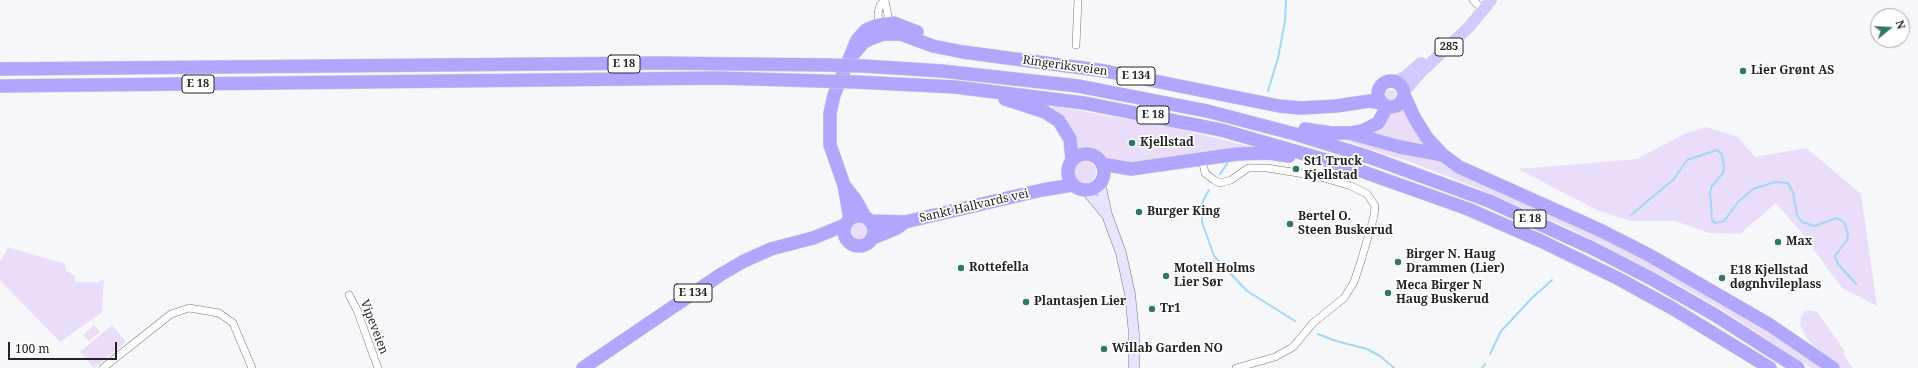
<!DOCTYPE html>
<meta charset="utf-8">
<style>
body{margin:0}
#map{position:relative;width:1918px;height:368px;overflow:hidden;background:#f6f7fa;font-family:"Noto Serif",serif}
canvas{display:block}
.north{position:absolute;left:1870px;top:8px;width:40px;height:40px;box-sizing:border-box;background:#fff;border:1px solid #a7a7a8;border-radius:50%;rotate:72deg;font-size:11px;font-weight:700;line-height:16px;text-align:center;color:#242425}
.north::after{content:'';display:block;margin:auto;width:14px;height:18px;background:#327669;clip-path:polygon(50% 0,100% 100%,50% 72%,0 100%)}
.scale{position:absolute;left:8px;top:342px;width:109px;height:18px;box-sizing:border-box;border:2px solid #242425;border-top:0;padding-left:5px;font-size:12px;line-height:14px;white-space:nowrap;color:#242425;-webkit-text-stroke:3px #fff;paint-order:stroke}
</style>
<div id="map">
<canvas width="1918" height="368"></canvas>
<div class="north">N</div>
<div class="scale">100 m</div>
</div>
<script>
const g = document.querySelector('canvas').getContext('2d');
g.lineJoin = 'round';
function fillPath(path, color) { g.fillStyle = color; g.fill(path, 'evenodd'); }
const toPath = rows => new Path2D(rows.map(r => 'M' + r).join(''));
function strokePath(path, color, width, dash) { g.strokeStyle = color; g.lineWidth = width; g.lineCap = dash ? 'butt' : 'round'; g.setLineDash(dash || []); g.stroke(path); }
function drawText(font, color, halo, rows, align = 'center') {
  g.font = font + ' "Noto Serif",serif'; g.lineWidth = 3.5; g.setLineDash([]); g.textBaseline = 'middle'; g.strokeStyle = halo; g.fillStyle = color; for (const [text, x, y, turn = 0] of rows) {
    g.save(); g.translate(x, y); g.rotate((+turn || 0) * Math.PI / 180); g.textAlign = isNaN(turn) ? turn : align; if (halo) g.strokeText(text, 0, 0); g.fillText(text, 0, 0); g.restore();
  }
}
const green = toPath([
 '1385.5 95a5.5 5.5 0 1 1 11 0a5.5 5.5 0 1 1-11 0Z',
 [1405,105,1431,148,1368,134,1377,130,1388,119,1391,114,1403,108],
 [1053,106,1167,126,1256,148,1138,162,1109,161,1094,151,1079,149,1076,147,1052,112],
 [1706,127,1738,137,1755,157,1806,148,1861,194,1877,306,1842,288,1800,231,1776,203,1740,234,1709,233,1675,221,1631,221,1597,210,1518,169,1637,159,1684,134],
 [1341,137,1426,154,1560,217,1691,282,1827,368,1811,368,1721,309,1677,284,1571,229,1472,186,1413,163,1340,139],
 '1074 172a11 11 0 1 1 22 0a11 11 0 1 1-22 0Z',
 '851 231a8 8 0 1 1 16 0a8 8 0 1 1-16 0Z',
 [8,247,65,264,66,270,75,276,75,282,98,282,104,279,102,312,60,342,0,280,0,262],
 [1808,310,1817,312,1844,350,1843,354,1853,368,1839,368,1807,339,1800,325,1801,317,1804,312],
 [94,325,100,332,89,341,83,335],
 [112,325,126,342,94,368,80,352]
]);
const stream = toPath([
 [1268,91,1278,58,1285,21,1286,0],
 [1220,174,1228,162],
 [1209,190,1202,203,1202,222,1214,256,1247,291,1295,321],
 [1631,215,1674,179,1687,160,1717,150,1722,155,1724,166,1723,173,1712,186,1710,192,1712,220,1715,223,1724,221,1738,202,1753,189,1775,182,1788,183,1793,192,1797,215,1802,222,1815,226,1836,218,1844,222,1848,234,1847,240,1835,256,1838,264,1856,284],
 [1318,334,1336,341,1367,349,1380,356,1394,368],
 [1490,354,1501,331,1532,298,1552,280],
 [1482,368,1485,364]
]);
const street = toPath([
 [1473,0,1484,11],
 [885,1,888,15,887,26],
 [879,27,878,13,880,5,885,0],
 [1076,45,1078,0],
 [1202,158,1205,173,1214,180,1220,183,1231,180,1248,168,1267,168,1317,176,1351,186,1367,194,1375,206,1374,216,1361,261,1354,282,1344,298,1313,323,1293,347,1275,357,1236,368],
 [349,295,357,310,378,368],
 [103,368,171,314,189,308,219,313,233,323,252,368]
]);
const secondary = toPath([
 [1100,183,1107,215,1121,253,1130,294,1134,334,1134,368],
 [1086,190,1105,213]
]);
const primary = toPath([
 [1395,82,1406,76,1421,63],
 [1404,92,1420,73,1469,27,1491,0]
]);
const highway = toPath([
 [850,58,864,42,870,39,884,34,900,34,933,46,963,52,1105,71,1279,106,1301,108,1336,106,1370,101,1381,103],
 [863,66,942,71,1078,86,1207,111,1295,134,1369,157,1489,201,1592,248,1652,279,1715,315,1798,368],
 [0,69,657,63,828,65],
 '1378 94a13 13 0 1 1 26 0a13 13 0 1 1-26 0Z',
 [856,82,955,87,1084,103,1221,130,1347,166,1468,209,1541,241,1617,278,1672,308,1770,368],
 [0,86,720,78,820,81],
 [1404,95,1414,117,1427,138,1443,155,1459,167,1602,231,1649,255,1770,325,1833,368],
 [1005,99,1045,112,1059,121,1070,139,1072,160],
 [1305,129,1331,133,1351,133,1362,131,1378,123,1387,107],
 [1353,134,1400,147,1443,155],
 '1068 172a18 18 0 1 1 36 0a18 18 0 1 1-36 0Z',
 [1102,164,1131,169,1237,154,1268,153,1289,156],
 [844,185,855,199,865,217],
 '844 231a15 15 0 1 1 30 0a15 15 0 1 1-30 0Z',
 [850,219,844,185,830,145,830,113,834,95,857,40,866,30,878,25,894,23,917,32],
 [871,221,905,222,1042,190,1073,185],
 [873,238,897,228,905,222],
 [583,368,720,275,744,261,771,249,813,238,845,225]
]);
const highwayBridge = toPath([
 [828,65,863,66],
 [820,81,856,82]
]);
const markers = [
 [1743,71,4,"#327669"],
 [1132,143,4,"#327669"],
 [1296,169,4,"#327669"],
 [1139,212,4,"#327669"],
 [1290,224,4,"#327669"],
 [1778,242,4,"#327669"],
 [1398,262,4,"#327669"],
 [961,268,4,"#327669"],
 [1166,276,4,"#327669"],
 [1722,278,4,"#327669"],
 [1388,293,4,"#327669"],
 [1026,302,4,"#327669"],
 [1152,309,4,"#327669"],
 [1104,349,4,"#327669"]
];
const shields = [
 [1449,47,28],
 [624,64,32],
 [1136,76,38],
 [198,84,32],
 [1153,115,32],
 [1530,219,32],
 [693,293,38]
];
const shieldNames = [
 ["285",1449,47],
 ["E 18",624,64],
 ["E 134",1136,76],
 ["E 18",198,84],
 ["E 18",1153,115],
 ["E 18",1530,219],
 ["E 134",693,293]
];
const streetNames = [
 ["Ringeriksveien",1065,66,8],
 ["Sankt Hallvards vei",974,206,-13],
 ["Vipeveien",374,327,69]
];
const poiNames = [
 ["Lier Grønt AS",1751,71],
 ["Kjellstad",1140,143],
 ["St1 Truck",1304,162],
 ["Kjellstad",1304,176],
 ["Burger King",1147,212],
 ["Bertel O.",1298,217],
 ["Steen Buskerud",1298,231],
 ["Max",1786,242],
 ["Birger N. Haug",1406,255],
 ["Drammen (Lier)",1406,269],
 ["Rottefella",969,268],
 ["Motell Holms",1174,269],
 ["Lier Sør",1174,283],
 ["E18 Kjellstad",1730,271],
 ["døgnhvileplass",1730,285],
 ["Meca Birger N",1396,286],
 ["Haug Buskerud",1396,300],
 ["Plantasjen Lier",1034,302],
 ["Tr1",1160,309],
 ["Willab Garden NO",1112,349]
];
fillPath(green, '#eaddfa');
strokePath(stream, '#a2d7f6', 2);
strokePath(street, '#77787b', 8);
strokePath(secondary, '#77787b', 11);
strokePath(primary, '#d3d3d3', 12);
strokePath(highway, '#d3d3d3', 14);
strokePath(street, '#fff', 7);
strokePath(secondary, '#e7e4ff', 10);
strokePath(primary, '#d0cafe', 11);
strokePath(highway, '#b0a6fe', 13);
strokePath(highwayBridge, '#d3d3d3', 14, []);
strokePath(highwayBridge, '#b0a6fe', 13);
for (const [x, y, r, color] of markers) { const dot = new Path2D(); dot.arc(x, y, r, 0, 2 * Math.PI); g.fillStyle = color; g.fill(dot); strokePath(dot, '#fff', 1.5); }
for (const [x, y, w] of shields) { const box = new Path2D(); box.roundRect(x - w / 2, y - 9, w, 18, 3); g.fillStyle = '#fff'; g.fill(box); strokePath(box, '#242425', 1); }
drawText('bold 11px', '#242425', null, shieldNames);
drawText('12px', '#242425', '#fff', streetNames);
drawText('bold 12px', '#242425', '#fff', poiNames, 'left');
</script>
